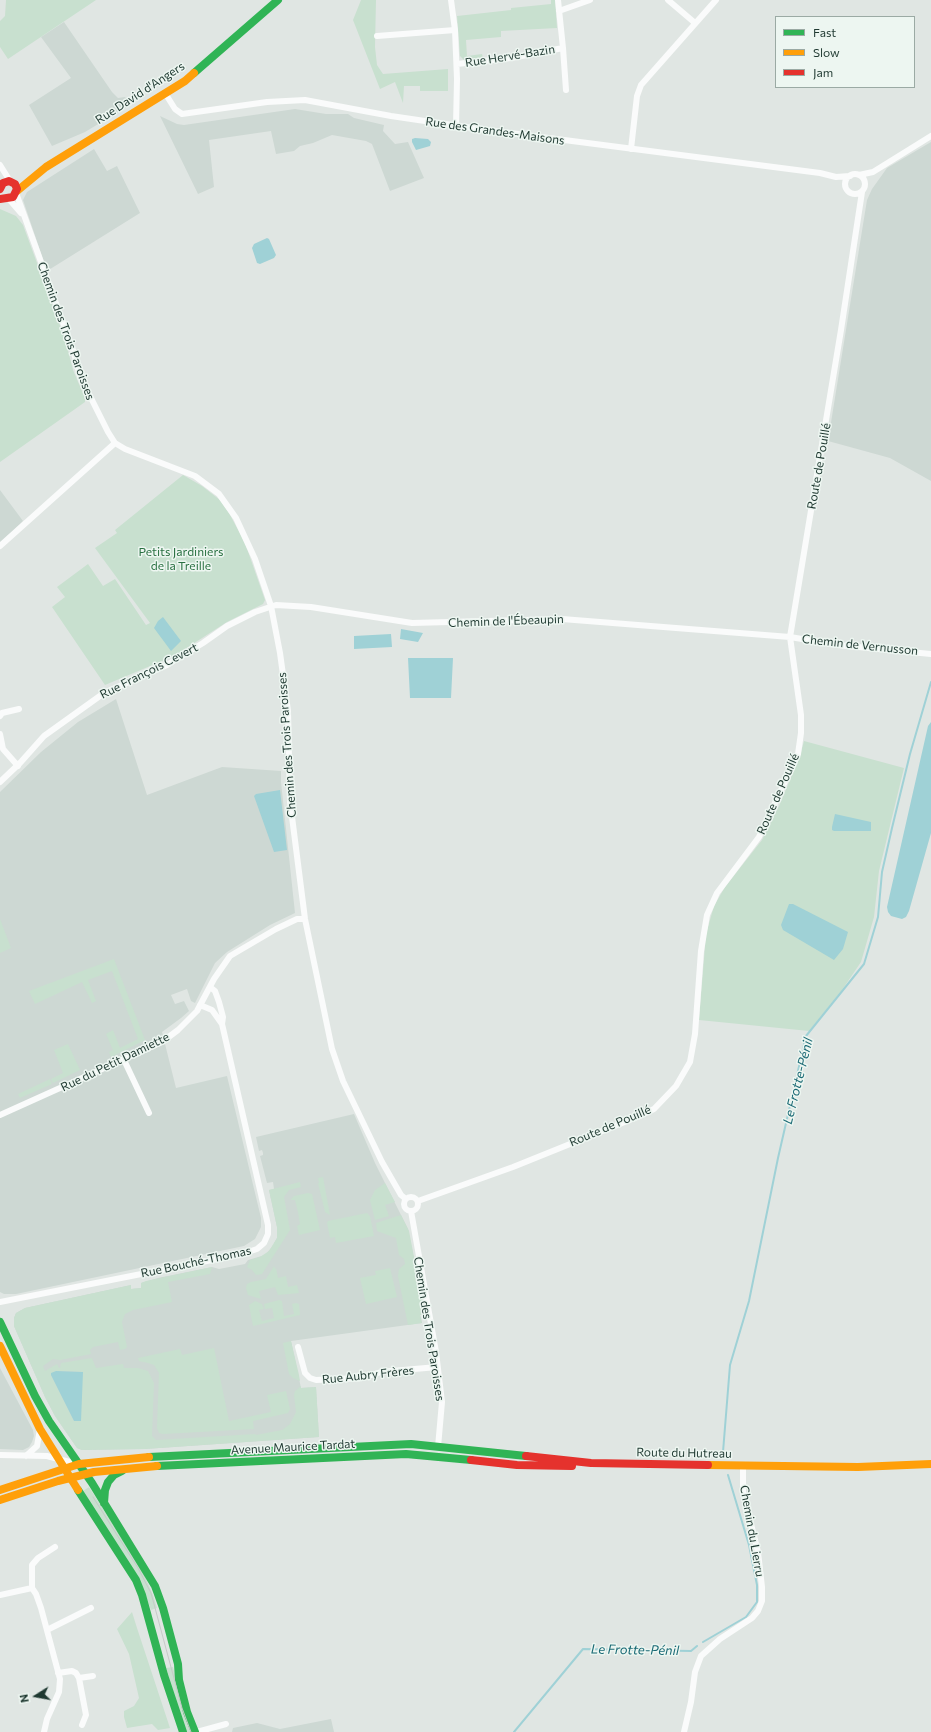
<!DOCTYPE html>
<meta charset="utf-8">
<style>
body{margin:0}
#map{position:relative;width:931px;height:1732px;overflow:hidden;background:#e0e6e3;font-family:Commissioner,sans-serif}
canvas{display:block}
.legend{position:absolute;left:775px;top:16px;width:140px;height:72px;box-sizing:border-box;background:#edf6f1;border:1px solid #9baaa4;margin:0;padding:5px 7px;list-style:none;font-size:12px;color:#1f3931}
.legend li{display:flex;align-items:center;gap:8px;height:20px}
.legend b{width:20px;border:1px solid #9baaa4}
.north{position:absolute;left:16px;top:1676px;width:40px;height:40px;-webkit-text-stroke:3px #edf6f1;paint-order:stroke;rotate:259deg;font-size:11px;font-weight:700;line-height:16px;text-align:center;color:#1f3931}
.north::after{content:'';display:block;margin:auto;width:14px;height:18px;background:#1f3931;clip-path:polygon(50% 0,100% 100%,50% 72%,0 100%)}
</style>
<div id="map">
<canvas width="931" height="1732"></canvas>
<ul class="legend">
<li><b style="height:5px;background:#30b455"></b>Fast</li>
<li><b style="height:5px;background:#ff9f0a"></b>Slow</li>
<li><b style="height:5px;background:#e5322d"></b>Jam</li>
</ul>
<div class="north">N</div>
</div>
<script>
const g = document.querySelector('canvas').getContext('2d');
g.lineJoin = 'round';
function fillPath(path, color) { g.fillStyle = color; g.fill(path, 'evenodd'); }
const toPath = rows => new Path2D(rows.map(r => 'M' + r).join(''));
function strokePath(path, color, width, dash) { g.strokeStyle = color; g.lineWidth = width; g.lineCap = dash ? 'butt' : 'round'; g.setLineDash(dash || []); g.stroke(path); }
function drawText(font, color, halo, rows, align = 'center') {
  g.font = font + ' Commissioner,sans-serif'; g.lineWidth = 3; g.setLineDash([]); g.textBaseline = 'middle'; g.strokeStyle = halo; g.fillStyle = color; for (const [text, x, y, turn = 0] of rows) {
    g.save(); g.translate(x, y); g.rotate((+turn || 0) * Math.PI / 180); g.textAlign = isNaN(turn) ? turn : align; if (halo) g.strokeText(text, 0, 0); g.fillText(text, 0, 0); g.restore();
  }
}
const built = toPath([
 [64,22,112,92,118,98,125,97,130,105,85,132,52,146,29,105,71,78,41,37],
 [295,109,326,114,348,114,354,118,384,125,383,131,395,144,408,142,424,178,390,191,372,144,366,141,332,135,313,143,300,146,294,151,276,154,271,131,209,140,214,187,198,194,160,116,177,124,184,125],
 [931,142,931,481,890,458,828,441,867,200,872,189,887,168],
 [94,149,107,171,117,166,140,213,47,271,23,200,27,192],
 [0,490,23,521,0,543],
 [116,699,147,795,222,767,281,771,281,782,295,913,270,925,227,952,215,963,195,1003,191,1001,187,989,171,995,175,1004,184,1001,189,1011,181,1018,162,1032,176,1088,227,1076,261,1218,261,1227,255,1239,244,1246,16,1294,4,1294,0,1292,0,792,41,752,78,722],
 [354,1114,375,1163,408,1229,425,1314,420,1315,422,1323,291,1341,301,1388,316,1387,319,1437,145,1449,82,1450,77,1448,55,1416,45,1397,14,1326,14,1318,16,1313,25,1308,131,1285,131,1289,141,1288,141,1283,158,1278,212,1267,219,1269,245,1264,248,1260,265,1255,272,1247,277,1238,277,1227,269,1190,274,1189,273,1182,267,1183,260,1156,263,1155,263,1153,262,1150,259,1151,256,1137],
 [0,1368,33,1430,34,1436,32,1442,29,1447,23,1450,0,1449],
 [331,1719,334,1732,232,1732,233,1728,257,1723,280,1729]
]);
const green = toPath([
 [6,0,96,0,8,59,0,47,0,21,5,16],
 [361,0,376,0,375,47,377,65,383,74,448,69,448,91,420,91,420,86,404,86,403,103,395,82,380,89,353,20],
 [551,0,555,0,557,28,501,31,501,37,466,40,467,56,482,54,483,58,464,60,460,56,457,16,511,10,511,8,551,4],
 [0,209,16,216,23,225,65,339,73,370,85,398,85,402,0,462],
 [183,475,202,486,220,500,229,513,245,543,265,600,263,604,227,622,174,656,105,685,52,607,65,597,57,587,88,564,103,586,115,579,146,625,150,623,95,548,117,533,115,530],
 [804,741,904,768,879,871,874,917,861,962,842,990,809,1031,699,1020,706,934,714,906,725,887,762,840,779,806,800,756],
 [0,919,11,948,0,953],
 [114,959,145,1040,111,1057,109,1052,113,1050,106,1034,113,1030,120,1048,138,1039,112,971,88,980,96,1001,92,1003,82,982,35,1004,29,991],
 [68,1044,80,1070,53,1083,51,1079,63,1073,54,1050],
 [50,1079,52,1084,20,1098,18,1094],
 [323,1177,330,1215,325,1212,318,1183,319,1183,318,1178],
 [300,1182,301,1187,289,1190,284,1197,290,1230,262,1274,256,1275,252,1270,247,1267,250,1260,260,1257,269,1251,277,1238,277,1227,269,1190],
 [385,1183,395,1202,385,1205,389,1216,375,1220,370,1200,375,1190],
 [308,1193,312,1194,320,1230,299,1235,297,1226,300,1224,298,1212,295,1200,291,1200,291,1199,294,1196],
 [367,1213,370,1216,374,1236,336,1243,335,1237,330,1238,327,1223,328,1221],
 [401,1215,409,1231,425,1314,420,1315,422,1323,408,1325,398,1276,399,1269,405,1264,404,1259,399,1255,396,1238,377,1231,376,1223],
 [274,1266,275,1269,276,1268,278,1278,286,1276,288,1287,297,1285,299,1293,278,1295,275,1287,259,1291,261,1299,248,1295,246,1288,247,1284,251,1282,266,1279],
 [212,1267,210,1274,168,1282,172,1302,133,1310,125,1314,122,1322,127,1347,125,1349,120,1350,118,1342,93,1347,90,1350,91,1354,60,1360,53,1359,43,1366,45,1371,57,1364,59,1368,60,1368,61,1363,92,1358,96,1368,123,1364,124,1368,138,1368,148,1371,154,1383,152,1436,156,1440,255,1434,256,1435,282,1430,290,1424,296,1412,294,1395,295,1391,301,1386,301,1388,316,1387,319,1437,145,1449,82,1450,77,1448,55,1416,45,1397,14,1326,14,1318,16,1313,25,1308,131,1285,131,1289,141,1288,141,1283,146,1281],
 [60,1371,83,1372,74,1421,51,1375,51,1374],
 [390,1268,397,1297,366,1304,360,1278,376,1275,375,1271],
 [279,1300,282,1301,284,1316,294,1314,292,1304,296,1303,299,1304,300,1315,253,1326,249,1305,255,1301,262,1304,264,1309,259,1310,262,1321,274,1318,272,1308,265,1309,264,1304],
 [291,1341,299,1375,300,1381,293,1378,289,1374,283,1343],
 [214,1348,229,1421,271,1412,267,1395,286,1391,290,1409,288,1413,253,1421,254,1429,163,1434,159,1433,157,1428,159,1373,154,1365,148,1363,139,1361,138,1358,180,1349,182,1355],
 [89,1487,142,1570,153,1595,157,1608,151,1610,143,1588,83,1491],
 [132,1612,137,1628,170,1728,158,1730,152,1724,127,1728,124,1717,124,1711,134,1706,139,1698,129,1654,117,1629],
 [173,1667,185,1711,193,1732,185,1732,177,1710,166,1668]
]);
const water = toPath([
 [415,138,428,139,431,142,430,146,416,150,412,142,412,139],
 [267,238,269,239,276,255,274,258,260,264,257,263,252,248,254,244],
 [163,617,181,641,171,651,154,628,158,621],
 [401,629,423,633,418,642,400,639],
 [391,634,392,647,354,649,354,636],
 [408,658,453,658,451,698,410,698],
 [931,722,931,833,909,911,906,917,902,919,891,916,888,912,887,907,928,726],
 [280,790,287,850,274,852,254,796,256,794],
 [835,814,871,822,871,831,834,831,832,830,832,827],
 [789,904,793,904,848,932,843,949,834,960,783,930,781,925],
 [56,1371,83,1372,81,1421,74,1421,51,1375,51,1373]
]);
const stream = toPath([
 [723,1452,730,1365,749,1301,778,1158,806,1036,864,964,878,917,882,872,892,828,910,754,931,682],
 [703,1642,746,1617,757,1602,757,1585,749,1545,728,1475],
 [514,1732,583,1649,691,1651,697,1646]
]);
const street = toPath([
 [451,0,455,30,457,79,456,126],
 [668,0,695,23],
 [559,11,590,0],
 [377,36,455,30],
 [563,48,566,90],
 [457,64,511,58,563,48,558,0],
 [165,93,175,109,182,114,267,102,305,100,391,116,479,129,820,173,836,177,850,176],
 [631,149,637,96,641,85,716,0],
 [0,165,10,181],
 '845 184a10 10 0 1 1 20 0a10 10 0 1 1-20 0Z',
 [859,175,873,172,931,136],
 [16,193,74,353,80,376,108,432,115,443,125,449,195,476,219,494,236,518,255,559,271,606,280,653,288,711,290,801,305,919,332,1049,343,1081,382,1162,401,1195,406,1199],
 [8,198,21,213],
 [0,546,115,443],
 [0,716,2,713,19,709],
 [0,734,3,749,18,766],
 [0,782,20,763,44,736,104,693,167,665,203,643,227,626,255,612,276,605,311,607,412,623,562,619,790,637,838,645,931,654],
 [210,987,215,991,219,1002,223,1017,222,1024],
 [124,1060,149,1113],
 [0,1115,162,1042,178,1030,197,1011,214,979,230,956,276,929,297,919,305,919],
 '404 1204a7 7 0 1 1 14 0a7 7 0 1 1-14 0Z',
 [418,1201,513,1167,637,1117,654,1109,676,1086,690,1062,695,1034,701,951,707,915,717,893,759,837,798,754,801,733,801,715,790,637,841,330,862,192],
 [411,1211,436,1352,442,1402,438,1447],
 [0,1302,242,1254,257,1249,264,1243,268,1234,268,1225,222,1024,212,1010,200,1005],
 [298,1347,305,1373,310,1378,316,1380,362,1378,381,1372,437,1367],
 [0,1455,47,1456,77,1464],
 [26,1456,37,1446,40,1429],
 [32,1588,32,1565,38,1558,55,1547],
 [0,1595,32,1588,36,1594,41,1608,60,1679,59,1692,47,1719,44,1732],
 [47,1630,91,1608],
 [58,1673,72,1671,76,1673,79,1678,86,1715,82,1725],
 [79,1678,93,1676],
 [197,1732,226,1724],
 [684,1732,691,1702,695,1672,701,1656,720,1639,752,1618,758,1611,762,1601,762,1587,758,1552,743,1492,743,1467]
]);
const fast = toPath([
 [194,73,278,0],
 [0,1322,35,1396,49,1421,92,1483,155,1586,163,1608,178,1664,179,1680,187,1712,195,1732],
 [149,1457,411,1444,526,1456],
 [157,1466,406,1454,471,1460],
 [78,1490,136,1580,142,1595,164,1675,183,1732],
 [104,1503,105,1490,108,1482,114,1475,122,1471]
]);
const slow = toPath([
 [17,191,46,167,185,81,194,73],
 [0,1346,40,1429,78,1490],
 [708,1465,858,1467,931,1464],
 [0,1490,79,1464,149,1457],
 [0,1500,58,1481,94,1472,157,1466]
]);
const jam = toPath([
 [0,189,3,183,9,181,15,184,17,189,13,197,0,199],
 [526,1456,591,1463,708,1465],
 [471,1460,517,1465,572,1466]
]);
const tram = toPath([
 [93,1497,138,1568,151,1593,182,1708,191,1732]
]);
const streetNames = [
 ["Rue Hervé-Bazin",510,56,-9],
 ["Rue David d'Angers",140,93,-33],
 ["Rue des Grandes-Maisons",495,131,8],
 ["Chemin des Trois Paroisses",66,331,70],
 ["Route de Pouillé",819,466,-80],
 ["Chemin de l'Ébeaupin",506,621,-2],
 ["Chemin de Vernusson",860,645,6],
 ["Rue François Cevert",149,671,-27],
 ["Chemin des Trois Paroisses",287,745,-94],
 ["Route de Pouillé",778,794,-66],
 ["Rue du Petit Damiette",115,1062,-26],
 ["Route de Pouillé",610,1126,-23],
 ["Rue Bouché-Thomas",196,1262,-12],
 ["Chemin des Trois Paroisses",429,1329,81],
 ["Rue Aubry Frères",368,1375,-6],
 ["Avenue Maurice Tardat",293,1447,-3],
 ["Route du Hutreau",684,1453,1],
 ["Chemin du Lierru",752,1531,80]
];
const parkNames = [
 ["Petits Jardiniers",181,552],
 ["de la Treille",181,566]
];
const waterNames = [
 ["Le Frotte-Pénil",798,1081,-76],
 ["Le Frotte-Pénil",635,1650,1]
];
fillPath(built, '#cdd8d3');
fillPath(green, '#c8e0cf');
fillPath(water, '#9fd1d6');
strokePath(stream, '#9fd1d6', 2);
strokePath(street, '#fafbfb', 6);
strokePath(fast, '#30b455', 8);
strokePath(slow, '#ff9f0a', 8);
strokePath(jam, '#e5322d', 8);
strokePath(tram, '#c6c9c8', 1);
drawText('12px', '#1f3931', '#edf6f1', streetNames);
drawText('12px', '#297041', '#edf6f1', parkNames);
drawText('italic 13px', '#196974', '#edf6f1', waterNames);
</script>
